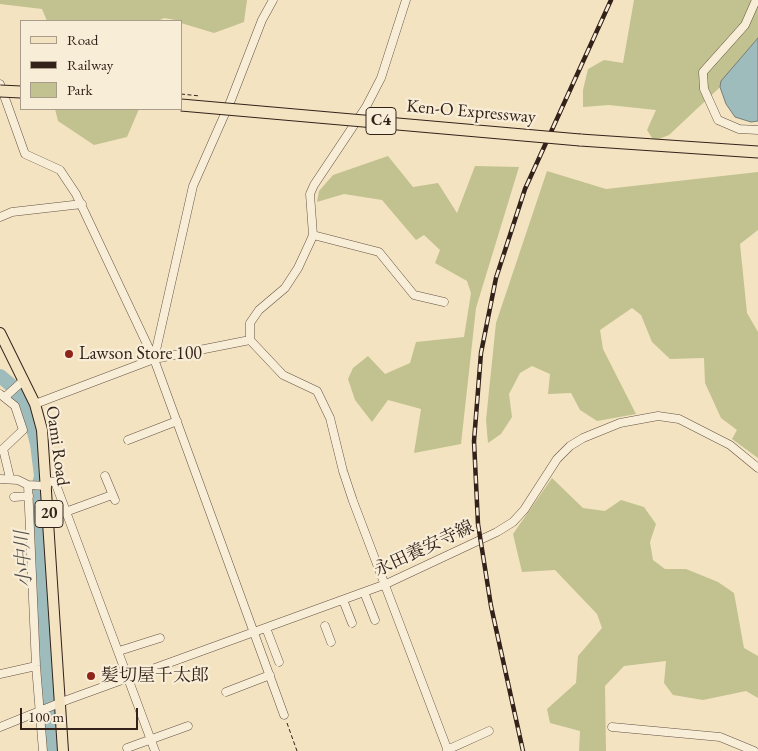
<!DOCTYPE html>
<meta charset="utf-8">
<style>
body{margin:0}
#map{position:relative;width:758px;height:751px;overflow:hidden;background:#f4e3c1;font-family:"EB Garamond",serif}
canvas{display:block}
.legend{position:absolute;left:20px;top:20px;width:162px;height:90px;box-sizing:border-box;background:#f8edd7;border:1px solid #a99c8b;margin:0;padding:6px 9px;list-style:none;font-size:15px;color:#33221a}
.legend li{display:flex;align-items:center;gap:10px;height:25px}
.legend b{width:25px;border:1px solid #a99c8b}
.scale{position:absolute;left:20px;top:708px;width:118px;height:22px;box-sizing:border-box;border:2px solid #33221a;border-top:0;padding-left:6px;font-size:15px;line-height:18px;white-space:nowrap;color:#33221a;-webkit-text-stroke:4px #f8edd7;paint-order:stroke}
</style>
<div id="map">
<canvas width="758" height="751"></canvas>
<ul class="legend">
<li><b style="height:6px;background:#f4e3c1"></b>Road</li>
<li><b style="height:6px;background:#33221a"></b>Railway</li>
<li><b style="height:14px;background:#c1c28f"></b>Park</li>
</ul>
<div class="scale">100 m</div>
</div>
<script>
const g = document.querySelector('canvas').getContext('2d');
g.lineJoin = 'round';
function fillPath(path, color) { g.fillStyle = color; g.fill(path, 'evenodd'); }
const toPath = rows => new Path2D(rows.map(r => 'M' + r).join(''));
function strokePath(path, color, width, dash) { g.strokeStyle = color; g.lineWidth = width; g.lineCap = dash ? 'butt' : 'round'; g.setLineDash(dash || []); g.stroke(path); }
function drawText(font, color, halo, rows, align = 'center') {
  g.font = font + ' "EB Garamond","Noto Serif JP",serif'; g.lineWidth = 4.5; g.setLineDash([]); g.textBaseline = 'middle'; g.strokeStyle = halo; g.fillStyle = color; for (const [text, x, y, turn = 0] of rows) {
    g.save(); g.translate(x, y); g.rotate((+turn || 0) * Math.PI / 180); g.textAlign = isNaN(turn) ? turn : align; if (halo) g.strokeText(text, 0, 0); g.fillText(text, 0, 0); g.restore();
  }
}
const green = toPath([
 [0,0,247,0,244,22,214,33,181,23,181,21,164,18,158,21,47,21,42,9,0,4],
 [634,0,758,0,758,38,733,75,669,135,654,141,647,130,656,110,609,105,583,107,583,90,588,69,604,60,623,63],
 [55,109,139,109,127,137,94,145,58,121],
 [388,156,413,187,438,183,457,213,475,166,519,167,476,308,461,444,414,453,421,409,388,400,372,422,355,400,348,379,353,368,368,356,385,374,410,363,416,342,464,337,471,293,467,281,435,263,440,250,424,235,416,240,382,200,344,194,317,202,319,191,333,175],
 [547,171,606,189,758,172,758,230,740,244,747,313,758,332,758,458,732,439,737,430,721,418,705,383,704,358,670,359,652,342,641,315,632,308,600,330,603,349,636,414,597,421,580,410,571,393,548,394,550,374,532,366,520,373,509,394,512,417,501,434,488,443,486,420,496,323],
 [552,478,583,508,605,511,621,500,644,507,656,524,650,542,653,560,665,569,686,569,718,582,734,593,744,648,758,656,758,698,746,691,703,700,673,695,664,683,666,661,624,666,605,686,606,751,579,751,580,731,550,723,547,709,576,683,578,656,602,628,597,614,555,570,522,572,513,534]
]);
const water = toPath([
 [758,38,758,121,751,122,735,117,726,104,720,87,721,81,758,38]
]);
const river = toPath([
 [0,376,12,386,28,409,37,444,41,476,37,493,52,751]
]);
const path = toPath([
 [181,94,200,96],
 [287,723,297,751]
]);
const minor = toPath([
 [406,0,381,78,366,107,314,185,310,194,313,235,311,240,298,268,285,288,259,310,250,323,250,340,283,375,317,391,330,418,343,471,353,501,448,751],
 [756,0,745,25,703,72,704,89,718,120,739,129,758,130],
 [0,84,25,154,60,170,76,194,154,359,284,715],
 [0,217,12,212,82,204],
 [313,235,379,252,414,295,444,302],
 [154,359,193,186,231,100,262,20,273,0],
 [0,394,15,406,23,430,3,449,10,478],
 [5,397,24,380],
 [35,404,154,359,250,340],
 [128,440,177,421],
 [105,476,115,500],
 [0,479,18,480,28,485,47,486],
 [46,481,55,482,155,751],
 [28,485,36,666,43,751],
 [14,497,29,496],
 [49,518,112,495],
 [364,592,375,620],
 [343,600,352,623],
 [325,626,331,642],
 [266,628,279,662],
 [119,651,160,638],
 [0,674,36,666],
 [226,692,270,675],
 [0,727,67,700,386,584,497,532,513,522,524,510,557,459,570,446,583,438,620,423,658,416,679,419,730,445,758,468],
 [612,727,720,737,754,751],
 [127,748,188,726],
 [447,750,489,731]
]);
const major = toPath([
 [0,333,35,404,42,430,63,751]
]);
const highway = toPath([
 [580,140,758,152]
]);
const rail = toPath([
 [523,751,491,606,478,524,474,441,481,353,496,278,525,189,611,0]
]);
const highwayBridge = toPath([
 [0,91,21,92],
 [181,105,580,140]
]);
const markers = [
 [69,354,5,"#8f2418"],
 [91,676,5,"#8f2418"]
];
const shields = [
 [381,121,30],
 [49,514,28]
];
const shieldNames = [
 ["C4",381,121],
 ["20",49,514]
];
const streetNames = [
 ["Ken-O Expressway",471,112,5],
 ["Oami Road",57,446,82],
 ["永田養安寺線",424,549,-25]
];
const poiNames = [
 ["Lawson Store 100",79,354],
 ["髪切屋千太郎",101,676]
];
const waterNames = [
 ["小中川",24,559,-93]
];
fillPath(green, '#c1c28f');
fillPath(water, '#9fbcbc');
strokePath(water, '#747e7b', 1);
strokePath(river, '#9fbcbc', 14);
strokePath(minor, '#635244', 9);
strokePath(major, '#33221a', 12);
strokePath(highway, '#33221a', 13);
strokePath(path, '#33221a', 1, [4, 2.5]);
strokePath(minor, '#f8edd7', 8);
strokePath(major, '#f4e3c1', 10);
strokePath(highway, '#f4e3c1', 11);
strokePath(rail, '#33221a', 4.5);
strokePath(rail, '#f8edd7', 2.5, [8]);
strokePath(highwayBridge, '#33221a', 13, []);
strokePath(highwayBridge, '#f4e3c1', 11);
for (const [x, y, r, color] of markers) { const dot = new Path2D(); dot.arc(x, y, r, 0, 2 * Math.PI); g.fillStyle = color; g.fill(dot); strokePath(dot, '#f8edd7', 2); }
for (const [x, y, w] of shields) { const box = new Path2D(); box.roundRect(x - w / 2, y - 13.5, w, 27, 4); g.fillStyle = '#f8edd7'; g.fill(box); strokePath(box, '#33221a', 1); }
drawText('bold 16px', '#33221a', null, shieldNames);
drawText('18px', '#33221a', '#f8edd7', streetNames);
drawText('18px', '#33221a', '#f8edd7', poiNames, 'left');
drawText('italic 19px', '#53504b', '#f8edd7', waterNames);
</script>
